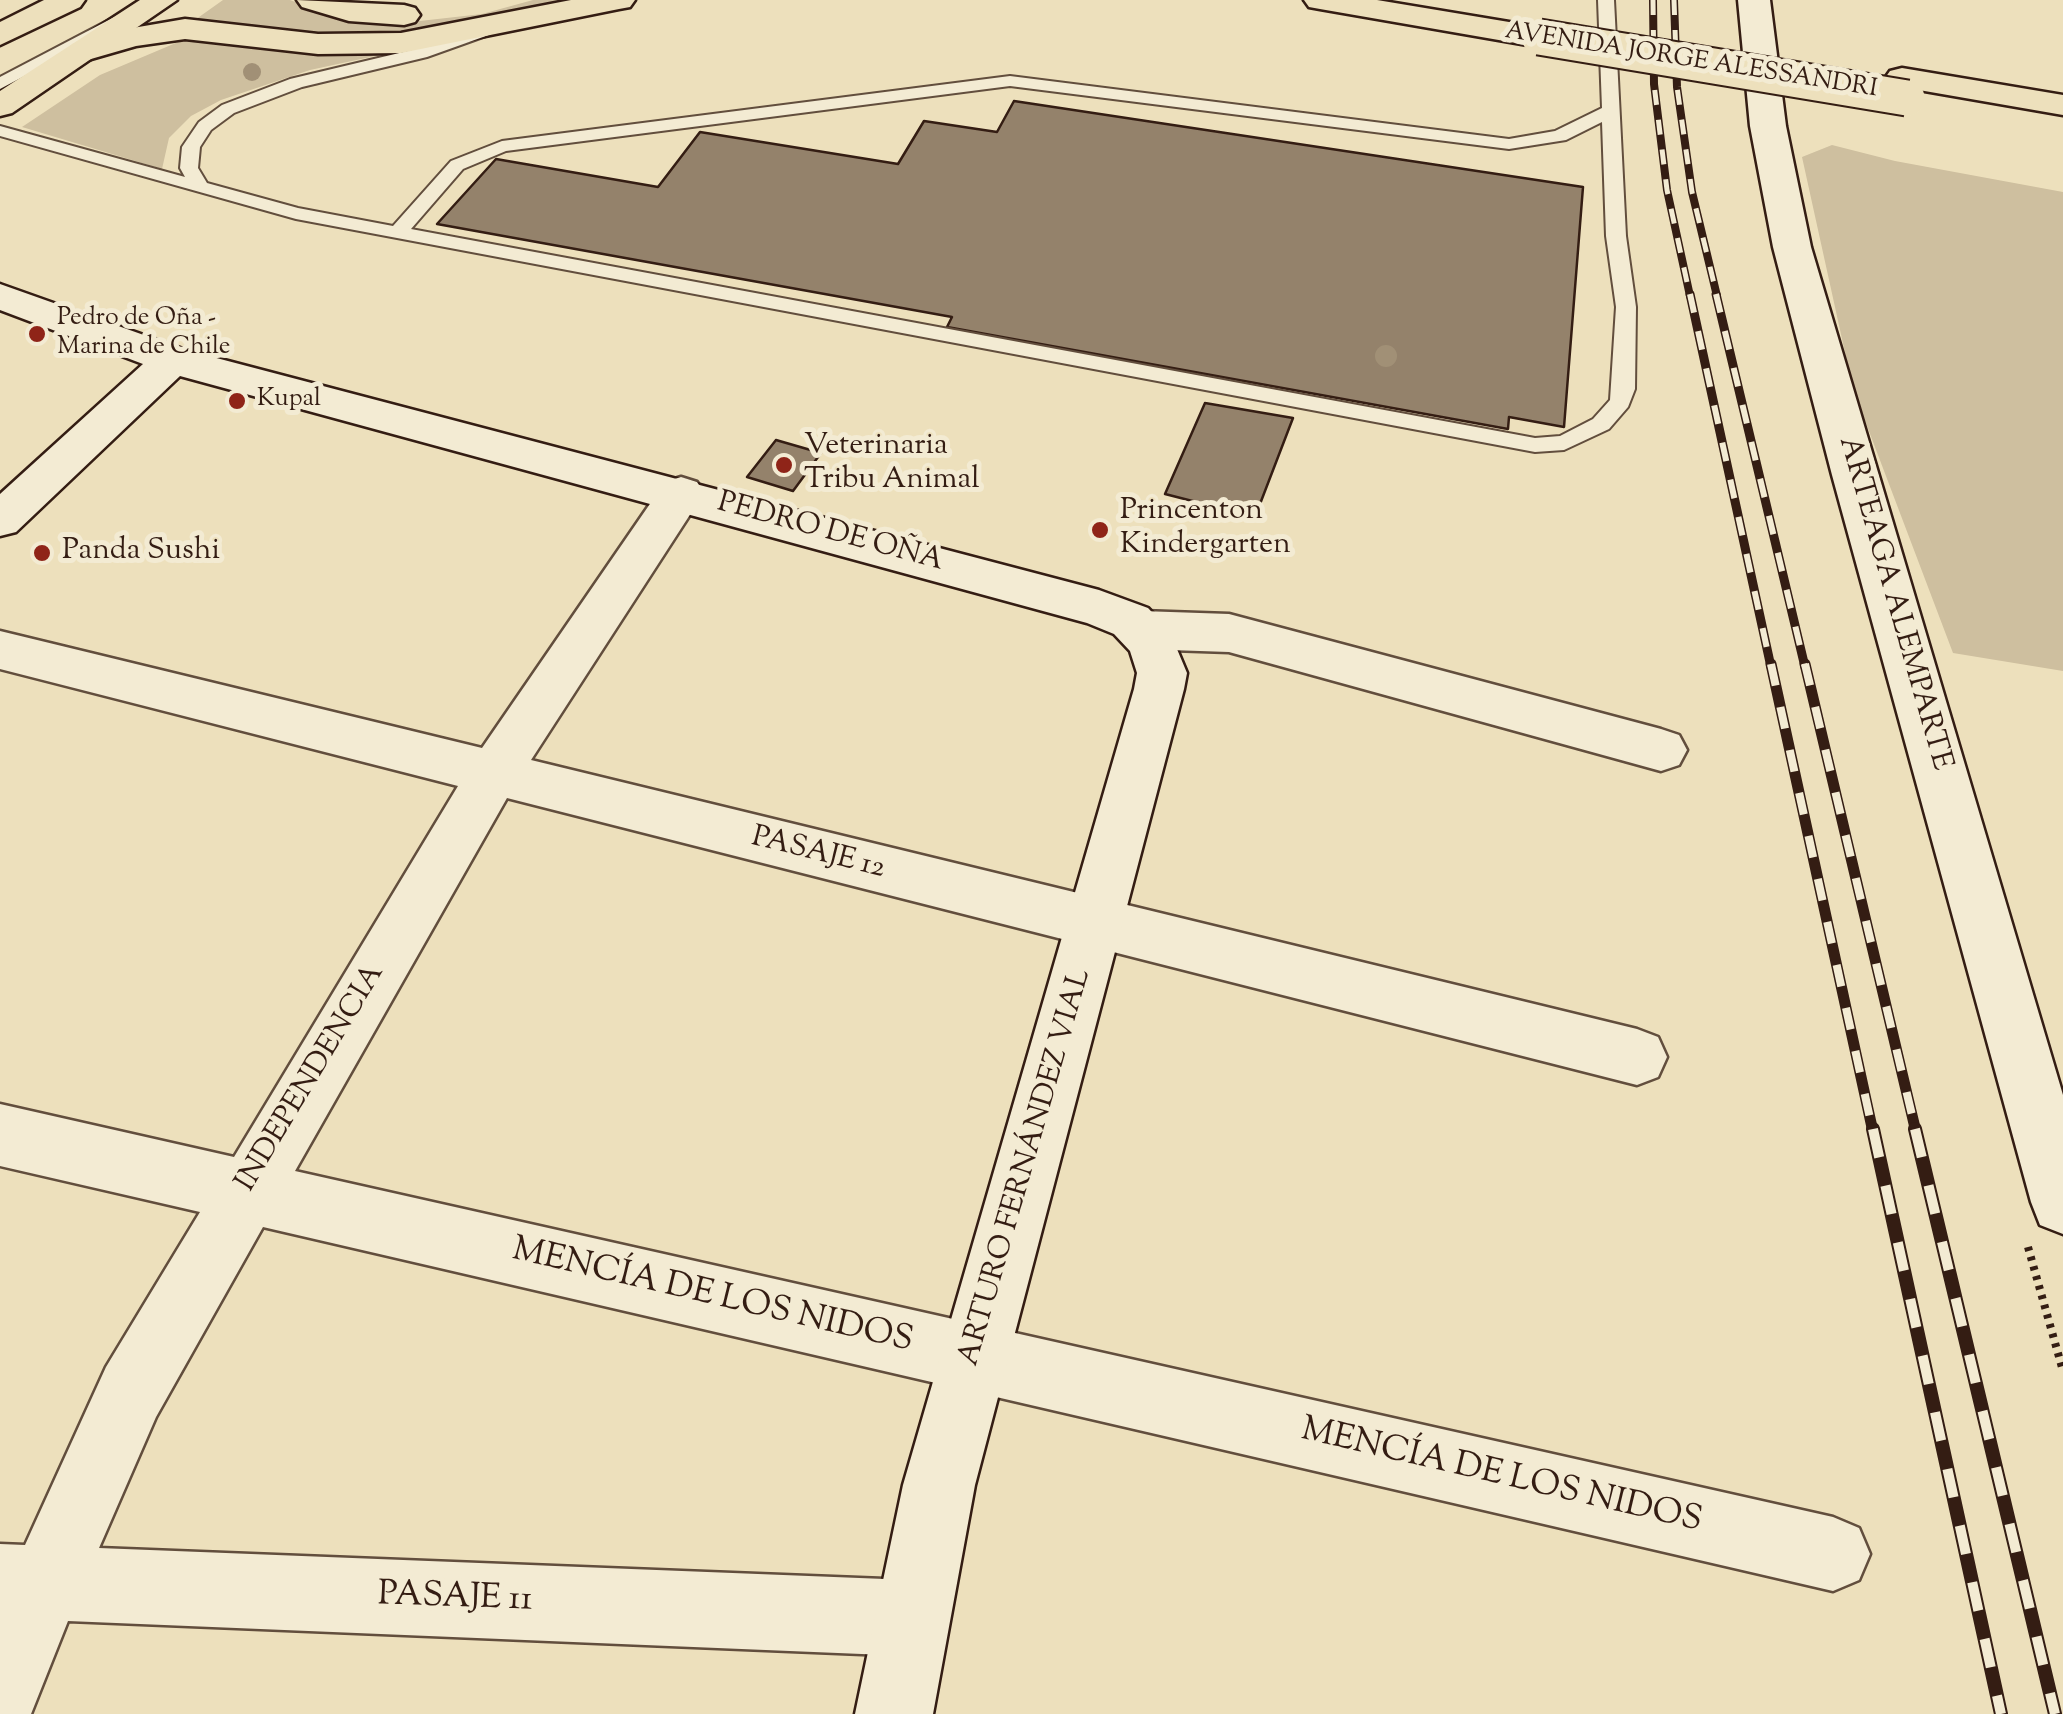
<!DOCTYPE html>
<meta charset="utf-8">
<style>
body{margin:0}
canvas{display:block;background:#ede0bc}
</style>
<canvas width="2063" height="1714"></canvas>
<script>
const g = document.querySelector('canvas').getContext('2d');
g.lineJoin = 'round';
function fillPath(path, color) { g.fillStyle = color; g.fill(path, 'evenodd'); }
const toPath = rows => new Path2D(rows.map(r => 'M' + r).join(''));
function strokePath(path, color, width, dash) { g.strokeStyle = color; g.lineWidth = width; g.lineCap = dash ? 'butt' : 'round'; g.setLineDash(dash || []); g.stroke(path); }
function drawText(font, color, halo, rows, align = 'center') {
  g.font = font + ' "Sorts Mill Goudy",serif'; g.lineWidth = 10; g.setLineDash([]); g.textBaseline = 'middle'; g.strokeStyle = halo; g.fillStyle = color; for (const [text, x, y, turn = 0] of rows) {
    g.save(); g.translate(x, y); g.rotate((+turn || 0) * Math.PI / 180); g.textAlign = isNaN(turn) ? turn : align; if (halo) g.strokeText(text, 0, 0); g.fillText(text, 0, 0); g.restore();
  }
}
const green = toPath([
 [223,0,290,0,332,16,402,23,482,14,533,0,572,0,418,33,307,37,229,24,192,22],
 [190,37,389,53,310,70,221,100,191,116,169,138,162,169,22,127,100,75],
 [1832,145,1895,161,2063,192,2063,671,1953,653,1853,389,1802,157]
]);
const building = toPath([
 [1014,101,1583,187,1564,427,1509,417,1508,429,947,327,952,317,437,224,496,159,658,187,700,132,898,164,924,121,997,132,1014,101],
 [1205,403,1293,418,1255,517,1165,494,1205,403],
 [776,440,821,453,793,491,747,477,776,440]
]);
const path = toPath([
 [2028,1247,2063,1371]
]);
const lane = toPath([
 [147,0,167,0,0,89,0,77,147,0],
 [1598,0,1614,0,1626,236,1636,307,1635,389,1628,407,1609,429,1564,450,1535,452,296,219,0,136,0,126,185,177,180,168,182,147,199,122,222,105,290,79,416,49,491,24,497,26,497,32,427,57,302,87,234,113,211,130,200,147,198,168,207,183,298,208,393,226,451,161,502,141,1010,76,1509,139,1555,131,1602,108,1598,0],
 [1010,86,1509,149,1566,140,1602,122,1606,236,1616,307,1610,400,1593,419,1560,436,1535,438,411,229,463,169,506,151,1010,86]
]);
const street = toPath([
 [681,477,697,482,704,493,531,760,1637,1029,1658,1037,1667,1057,1658,1077,1637,1085,507,798,295,1171,1833,1517,1859,1528,1870,1554,1859,1580,1833,1591,263,1227,156,1417,99,1548,910,1580,937,1591,948,1618,937,1645,910,1656,68,1621,31,1714,0,1714,0,1544,25,1545,106,1367,200,1212,0,1166,0,1104,234,1157,458,786,0,669,0,631,482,748,665,482,681,477],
 [1141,611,1229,614,1661,729,1679,735,1687,750,1679,765,1661,771,1229,652,1141,649,1124,643,1117,630,1124,617,1141,611]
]);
const secondary = toPath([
 [1738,0,1770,0,1786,126,1811,247,2063,1095,2063,1234,2040,1225,2031,1202,1832,475,1773,247,1750,126,1738,0],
 [0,284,186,350,1099,590,1148,608,1169,630,1187,673,1184,689,975,1485,933,1714,855,1714,903,1485,1134,689,1137,673,1130,651,1114,634,1087,623,180,376,16,532,0,536,0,494,143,364,0,310,0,284]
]);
const primary = toPath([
 [44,0,85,0,80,7,0,45,0,22,44,0],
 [140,0,177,0,12,113,0,116,0,91,140,0]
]);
const highway = toPath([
 [297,0,404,5,415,8,420,15,415,22,404,25,349,21,302,7,297,0],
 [571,0,635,0,630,7,619,9,401,53,318,54,185,39,136,46,84,61,72,58,68,51,72,44,121,30,185,19,318,34,401,33,571,0],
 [1304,0,1377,0,1539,27,1551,30,1555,37,1551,44,1539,47,1320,9,1309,7,1304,0],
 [1902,68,2063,95,2063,115,1890,85,1885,78,1890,71,1902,68]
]);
const railFar3 = toPath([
 [1653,0,1654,84,1667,190,1690,296],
 [1674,0,1677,87,1692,192,1717,296]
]);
const railFar2 = toPath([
 [1690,294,1771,667],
 [1716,294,1805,667]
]);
const railFar1 = toPath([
 [1771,664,1873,1132],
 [1805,664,1916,1132]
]);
const rail = toPath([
 [1873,1129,2001,1714],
 [1915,1129,2055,1714]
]);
const highwayBridge = toPath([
 [1539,37,1907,98]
]);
const trees = [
 [252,72,9],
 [1386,356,11]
];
const markers = [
 [37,334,10,"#8f2418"],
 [237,401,10,"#8f2418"],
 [784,465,10,"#8f2418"],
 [1100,530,10,"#8f2418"],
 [42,553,10,"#8f2418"]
];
const farStreetnames = [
 ["AVENIDA JORGE ALESSANDRI",1691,62,9]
];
const farPoinames = [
 ["Pedro de Oña -",57,320],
 ["Marina de Chile",57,349],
 ["Kupal",257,401]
];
const poiNames = [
 ["Veterinaria",804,448],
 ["Tribu Animal",804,482],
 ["Princenton",1120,513],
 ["Kindergarten",1120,547],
 ["Panda Sushi",62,553]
];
const streetNames = [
 ["PEDRO DE OÑA",830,534,15],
 ["ARTEAGA ALEMPARTE",1893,604,74],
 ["PASAJE 12",818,855,14],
 ["INDEPENDENCIA",312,1079,-59],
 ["ARTURO FERNÁNDEZ VIAL",1027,1168,-74]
];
const nearStreetnames = [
 ["MENCÍA DE LOS NIDOS",712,1298,13],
 ["MENCÍA DE LOS NIDOS",1501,1478,13],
 ["PASAJE 11",455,1600,2]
];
fillPath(green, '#cebf9f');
fillPath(building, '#94826b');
strokePath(building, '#341d13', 2.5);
strokePath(lane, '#624e3d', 4);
strokePath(street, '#624e3d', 5);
strokePath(secondary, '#341d13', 5);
strokePath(primary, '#341d13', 5);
strokePath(highway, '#341d13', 5);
strokePath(path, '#341d13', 8, [4, 6]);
fillPath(lane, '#f3ebd3');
fillPath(street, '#f3ebd3');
fillPath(secondary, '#f3ebd3');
fillPath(primary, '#ede0bc');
fillPath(highway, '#ede0bc');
strokePath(railFar3, '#341d13', 8);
strokePath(railFar2, '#341d13', 9);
strokePath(railFar1, '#341d13', 11);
strokePath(rail, '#341d13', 14);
strokePath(railFar3, '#f3ebd3', 5, [15]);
strokePath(railFar2, '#f3ebd3', 6, [19]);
strokePath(railFar1, '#f3ebd3', 8, [22]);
strokePath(rail, '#f3ebd3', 10, [29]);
strokePath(highwayBridge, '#341d13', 39, []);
strokePath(highwayBridge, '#ede0bc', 35);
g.fillStyle = '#a19076';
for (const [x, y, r] of trees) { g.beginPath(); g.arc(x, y, r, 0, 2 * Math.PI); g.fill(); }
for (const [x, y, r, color] of markers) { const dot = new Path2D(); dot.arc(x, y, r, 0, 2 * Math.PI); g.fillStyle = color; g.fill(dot); strokePath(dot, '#f3ebd3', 4); }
drawText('25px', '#341d13', '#f3ebd3', farStreetnames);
drawText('25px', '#341d13', '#f3ebd3', farPoinames, 'left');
drawText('30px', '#341d13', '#f3ebd3', poiNames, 'left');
drawText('30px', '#341d13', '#f3ebd3', streetNames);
drawText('35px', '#341d13', '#f3ebd3', nearStreetnames);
</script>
